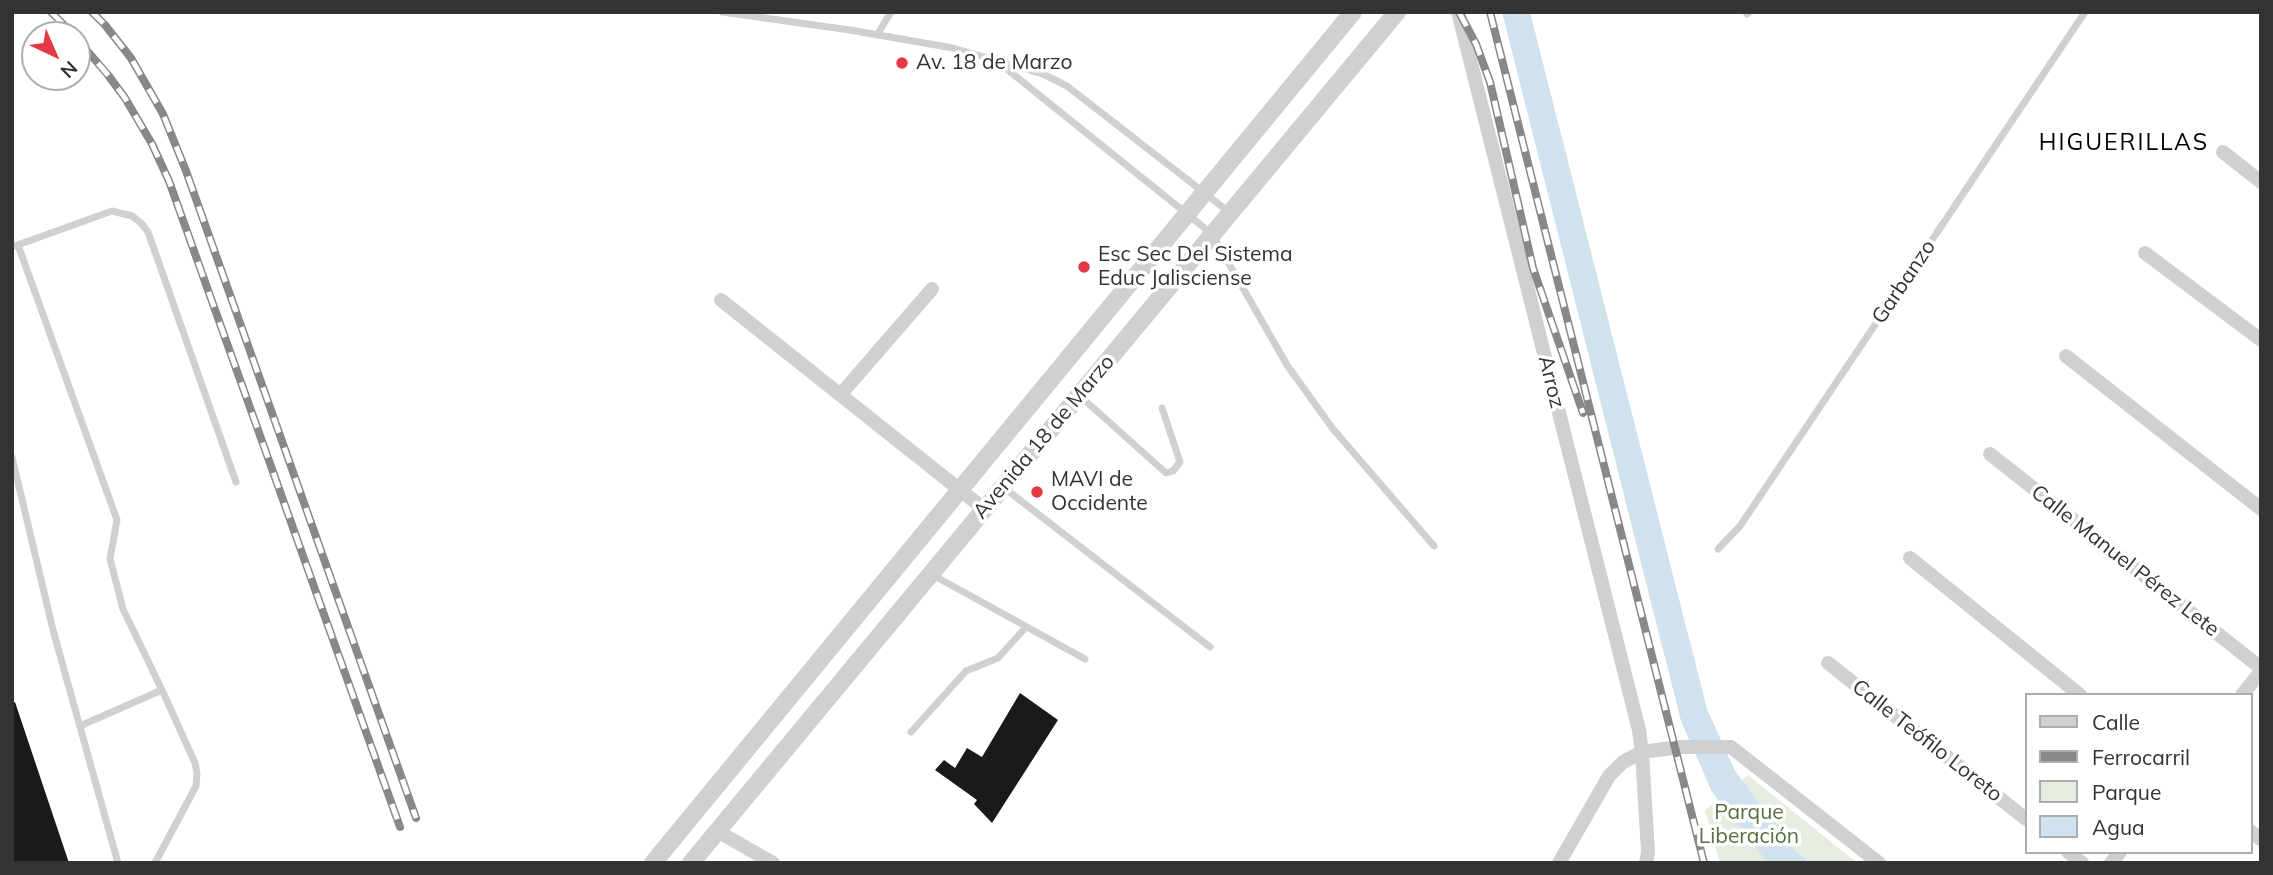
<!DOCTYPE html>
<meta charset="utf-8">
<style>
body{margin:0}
#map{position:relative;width:2273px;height:875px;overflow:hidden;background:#fff;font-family:Mulish,sans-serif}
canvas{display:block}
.frame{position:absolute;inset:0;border:14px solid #333;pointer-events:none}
.legend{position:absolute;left:2025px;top:693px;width:228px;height:161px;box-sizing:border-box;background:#fff;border:2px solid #adadad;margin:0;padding:9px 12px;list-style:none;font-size:21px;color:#333}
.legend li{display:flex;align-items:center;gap:14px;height:35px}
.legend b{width:35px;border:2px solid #adadad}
.north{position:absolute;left:21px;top:21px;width:70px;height:70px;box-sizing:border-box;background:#fff;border:2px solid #adadad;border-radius:50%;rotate:136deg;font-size:19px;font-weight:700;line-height:28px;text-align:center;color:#333}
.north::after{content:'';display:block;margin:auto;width:24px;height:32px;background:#e63946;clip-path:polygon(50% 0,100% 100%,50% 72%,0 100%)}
</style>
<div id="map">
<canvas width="2273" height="875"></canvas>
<div class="frame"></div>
<ul class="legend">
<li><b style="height:9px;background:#d0d0d0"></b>Calle</li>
<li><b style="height:9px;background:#888"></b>Ferrocarril</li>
<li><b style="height:19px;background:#e6ecdf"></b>Parque</li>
<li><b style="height:19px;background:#cfe2ee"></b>Agua</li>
</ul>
<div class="north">N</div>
</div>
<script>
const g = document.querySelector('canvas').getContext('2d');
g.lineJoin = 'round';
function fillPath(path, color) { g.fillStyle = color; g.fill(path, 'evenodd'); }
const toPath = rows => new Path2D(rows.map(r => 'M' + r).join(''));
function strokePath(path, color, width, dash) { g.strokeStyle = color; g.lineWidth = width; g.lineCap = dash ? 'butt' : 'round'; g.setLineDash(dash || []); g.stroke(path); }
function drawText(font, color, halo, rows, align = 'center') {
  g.font = font + ' Mulish,sans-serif'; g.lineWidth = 7; g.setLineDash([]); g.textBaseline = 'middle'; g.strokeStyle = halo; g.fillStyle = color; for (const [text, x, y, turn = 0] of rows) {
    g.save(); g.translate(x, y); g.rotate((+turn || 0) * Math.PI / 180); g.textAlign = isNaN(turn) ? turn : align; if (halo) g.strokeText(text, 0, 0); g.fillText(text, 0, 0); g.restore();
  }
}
const green = toPath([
 [1748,775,1857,863,1720,863,1705,810]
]);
const water = toPath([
 [1502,12,1530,12,1707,709,1735,771,1796,852,1810,863,1768,863,1712,792,1681,721]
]);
const building = toPath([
 [1020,693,1058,720,992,823,974,804,977,800,935,770,944,760,955,768,967,748,982,757],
 [15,702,69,863,12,863,12,703]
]);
const service = toPath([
 [722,12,850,30,953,48,1043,74,1067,86,1229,212],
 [1747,14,1749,12],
 [877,35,891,12],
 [998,62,1212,234,1287,365,1333,429,1434,546],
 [18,245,117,520,110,559,123,609,162,690,80,726],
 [12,247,112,211,132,216,141,223,148,232,236,482],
 [1080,396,1166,473,1173,471,1180,462,1162,408],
 [12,457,53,630,118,863],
 [1003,487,1210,647],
 [1718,549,1740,526,2085,12],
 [931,574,1085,659],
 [911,732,966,671,998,658,1026,627],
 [155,863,196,786,197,773,195,763,162,690]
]);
const minor = toPath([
 [1458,12,1639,730,1642,752,1648,852,1646,863],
 [2223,152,2261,182],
 [2145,253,2261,340],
 [721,300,984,509],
 [2066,356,2261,509],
 [841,394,932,289],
 [1990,454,2261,668],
 [1910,558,2080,695],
 [1828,663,2026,819],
 [2242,695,2261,671],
 [717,831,773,863],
 [2250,831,2261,839],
 [2068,852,2082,863],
 [1559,863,1609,776,1623,762,1642,752,1679,747,1731,747,1879,863],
 [2111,863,2120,852]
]);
const tertiary = toPath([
 [653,863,1353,12],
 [691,863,1397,12]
]);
const rail = toPath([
 [51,12,74,35],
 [92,12,105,25,131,58,163,114,186,171,416,818],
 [1459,12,1476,44,1490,82,1533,268,1583,413],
 [1490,12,1704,863],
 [77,39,108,75,125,98,152,144,169,181,400,827]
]);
const markers = [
 [902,63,7,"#e63946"],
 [1084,267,7,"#e63946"],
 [1037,492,7,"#e63946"]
];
const poiNames = [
 ["Av. 18 de Marzo",916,63],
 ["Esc Sec Del Sistema",1098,255],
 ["Educ Jalisciense",1098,279],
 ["MAVI de",1051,480],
 ["Occidente",1051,504]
];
const streetNames = [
 ["Garbanzo",1904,282,-56],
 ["Arroz",1551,382,76],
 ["Avenida 18 de Marzo",1044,437,-50],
 ["Calle Manuel Pérez Lete",2125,561,38],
 ["Calle Teófilo Loreto",1927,741,38]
];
const parkNames = [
 ["Parque",1749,813],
 ["Liberación",1749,837]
];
const neighbourhoodNames = [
 ["HIGUERILLAS",2124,143]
];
fillPath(green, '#e6ecdf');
fillPath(water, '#cfe2ee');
fillPath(building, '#1a1a1a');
strokePath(service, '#d0d0d0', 7);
strokePath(minor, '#d0d0d0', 14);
strokePath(tertiary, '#d0d0d0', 18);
strokePath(rail, '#888', 8);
strokePath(rail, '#fff', 5, [16]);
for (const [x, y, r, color] of markers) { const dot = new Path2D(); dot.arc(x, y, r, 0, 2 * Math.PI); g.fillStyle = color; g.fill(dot); strokePath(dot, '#fff', 2.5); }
drawText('21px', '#333', '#fff', poiNames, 'left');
drawText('21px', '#333', '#fff', streetNames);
drawText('21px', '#56703f', '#fff', parkNames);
g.letterSpacing = '2px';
drawText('23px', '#000', '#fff', neighbourhoodNames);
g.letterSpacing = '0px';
</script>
